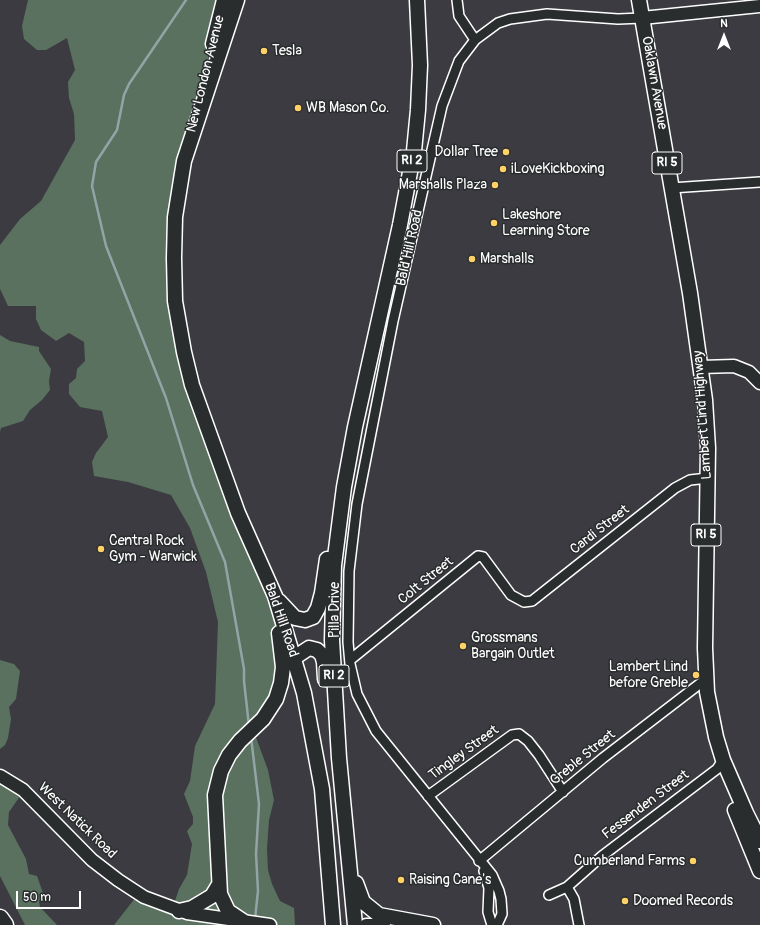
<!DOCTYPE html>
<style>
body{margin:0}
#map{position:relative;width:760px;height:925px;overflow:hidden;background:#3c3b41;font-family:Pangolin,sans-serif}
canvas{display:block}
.north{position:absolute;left:704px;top:16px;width:40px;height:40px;-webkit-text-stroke:3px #2a2d2e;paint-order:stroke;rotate:0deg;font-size:11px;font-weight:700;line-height:16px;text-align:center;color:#fff}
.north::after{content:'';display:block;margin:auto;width:14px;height:18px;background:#fff;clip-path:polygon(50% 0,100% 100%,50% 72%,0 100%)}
.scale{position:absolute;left:16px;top:891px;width:65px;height:18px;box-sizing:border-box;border:2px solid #fff;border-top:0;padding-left:5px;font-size:12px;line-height:14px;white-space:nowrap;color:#fff;-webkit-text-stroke:3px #2a2d2e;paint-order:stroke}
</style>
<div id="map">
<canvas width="760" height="925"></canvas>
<div class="north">N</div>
<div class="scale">50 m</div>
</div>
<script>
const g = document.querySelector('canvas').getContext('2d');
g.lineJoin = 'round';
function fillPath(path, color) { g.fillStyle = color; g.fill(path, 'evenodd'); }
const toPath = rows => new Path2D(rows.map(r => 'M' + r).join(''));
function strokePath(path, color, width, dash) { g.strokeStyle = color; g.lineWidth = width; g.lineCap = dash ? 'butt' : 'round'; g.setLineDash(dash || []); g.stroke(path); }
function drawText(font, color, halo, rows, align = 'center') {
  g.font = font + ' Pangolin,sans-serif'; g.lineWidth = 3; g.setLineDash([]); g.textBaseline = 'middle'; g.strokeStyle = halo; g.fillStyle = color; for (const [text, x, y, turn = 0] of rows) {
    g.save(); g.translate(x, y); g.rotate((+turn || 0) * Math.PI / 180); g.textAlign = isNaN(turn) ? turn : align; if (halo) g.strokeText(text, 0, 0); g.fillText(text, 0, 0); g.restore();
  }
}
const green = toPath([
 [28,0,217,0,206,74,176,211,185,359,268,579,283,650,281,683,254,732,268,770,274,800,269,820,267,849,268,870,272,884,280,901,294,908,295,925,114,925,136,897,173,907,179,889,187,875,192,844,187,831,193,824,193,817,184,794,190,781,195,746,215,704,218,622,206,572,190,528,171,495,128,482,94,476,92,462,96,453,108,437,102,411,80,407,69,394,69,384,76,378,77,369,85,361,84,342,69,333,56,341,52,338,41,330,36,319,36,306,8,306,0,289,0,245,20,219,41,201,75,140,74,114,69,98,68,82,75,70,67,38,46,50,37,50,24,39,22,26],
 [0,335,10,341,39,347,39,351,51,369,49,381,50,390,42,400,30,410,23,421,1,428,0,432],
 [0,660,14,664,20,671,16,699,9,707,11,719,8,738,5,745,0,749],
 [0,779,23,792,9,812,8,825,26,859,29,874,37,876,43,893,39,901,40,907,57,925,25,925,0,876]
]);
const stream = toPath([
 [186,0,129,84,124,95,117,130,96,162,92,186,106,246,166,398,193,485,225,562,244,669,244,681,249,726],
 [251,737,259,804,256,854,258,891,255,919]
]);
const street = toPath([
 [457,0,459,16,475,40],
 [671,188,760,182],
 [350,660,478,556,483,557,511,595,524,602,532,601,675,488,690,480,708,478],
 [428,796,512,735,519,734,528,741,539,755,563,792],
 [479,861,603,758,706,679],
 [484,871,489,888,488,912,492,925],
 [567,887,574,899,579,925],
 [549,895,567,887,602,856,717,769,723,760],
 [497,925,502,914,501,899,499,891,492,875,376,731,357,694,350,664,348,642,349,571,357,504,393,321,442,106,459,61,475,40,498,23,510,19,547,14,618,19,642,18]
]);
const secondary = toPath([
 [642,18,760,6],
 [701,367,734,366,749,372,760,383],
 [0,776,23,790,92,860,118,880,144,897,187,913,270,925],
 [366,925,384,925]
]);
const primary = toPath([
 [237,0,184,161,175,217,174,258,175,301,184,352,192,385,238,513,275,596,304,693,322,789,333,925],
 [639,0,690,293,705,400,708,448,705,648,707,692,716,737,723,760,746,813,760,841],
 [213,44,224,0],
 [279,601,295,618,305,620,313,617,318,608,322,593,327,559],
 [294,658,309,648,317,650,322,655,324,662,325,679],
 [735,810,760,871],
 [356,883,363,902,379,915,433,925],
 [179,911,192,908,212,896,218,886],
 [243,921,228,911,220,894,215,795,221,771,229,755,240,741,263,719,276,699,281,683,283,667,279,633],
 [355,925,339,758,332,640,334,565,344,487,355,427,400,225,414,151,418,110,420,65,417,0]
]);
const highway = toPath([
 [0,918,5,925]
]);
const markers = [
 [264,51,4,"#ffd166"],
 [298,108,4,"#ffd166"],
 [506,152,4,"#ffd166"],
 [503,169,4,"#ffd166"],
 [495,185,4,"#ffd166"],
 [494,223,4,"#ffd166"],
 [472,259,4,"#ffd166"],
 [101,549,4,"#ffd166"],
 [463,646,4,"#ffd166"],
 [696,675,4,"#ffd166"],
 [693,861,4,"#ffd166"],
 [401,880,4,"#ffd166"],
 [625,901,4,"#ffd166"]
];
const shields = [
 [412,161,30],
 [667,163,30],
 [706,535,30],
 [334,676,30]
];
const shieldNames = [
 ["RI 2",412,161],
 ["RI 5",667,163],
 ["RI 5",706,535],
 ["RI 2",334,676]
];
const poiNames = [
 ["Tesla",272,51],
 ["WB Mason Co.",306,108],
 ["Dollar Tree",498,152,"right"],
 ["iLoveKickboxing",511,169],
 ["Marshalls Plaza",487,185,"right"],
 ["Lakeshore",502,215],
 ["Learning Store",502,231],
 ["Marshalls",480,259],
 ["Central Rock",109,541],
 ["Gym - Warwick",109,557],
 ["Grossmans",471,638],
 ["Bargain Outlet",471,654],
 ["Lambert Lind",688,667,"right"],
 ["before Greble",688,683,"right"],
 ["Cumberland Farms",685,861,"right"],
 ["Raising Cane's",409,880],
 ["Doomed Records",633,901]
];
const streetNames = [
 ["New London Avenue",206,74,-76],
 ["Oaklawn Avenue",654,83,80],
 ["Bald Hill Road",410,248,-77],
 ["Lambert Lind Highway",703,415,-94],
 ["Cardi Street",600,530,-38],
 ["Colt Street",426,581,-39],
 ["Pilla Drive",335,610,-90],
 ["Bald Hill Road",281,620,71],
 ["Tingley Street",464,753,-36],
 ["Greble Street",583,758,-39],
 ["Fessenden Street",646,805,-37],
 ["West Natick Road",77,821,44]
];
fillPath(green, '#59715e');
strokePath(stream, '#92a4a6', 2.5);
strokePath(street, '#fff', 12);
strokePath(secondary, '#fff', 15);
strokePath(primary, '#fff', 17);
strokePath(highway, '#fff', 19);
strokePath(street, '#2a2d2e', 9);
strokePath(secondary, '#2a2d2e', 12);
strokePath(primary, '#2a2d2e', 14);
strokePath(highway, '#2a2d2e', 16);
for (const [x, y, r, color] of markers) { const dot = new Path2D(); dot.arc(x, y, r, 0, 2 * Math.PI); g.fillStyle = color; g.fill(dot); strokePath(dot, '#2a2d2e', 1.5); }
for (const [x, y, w] of shields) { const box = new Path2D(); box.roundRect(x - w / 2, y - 11, w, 22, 3); g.fillStyle = '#2a2d2e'; g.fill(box); strokePath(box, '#fff', 1); }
drawText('bold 13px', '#fff', null, shieldNames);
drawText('14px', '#fff', '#2a2d2e', poiNames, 'left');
drawText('14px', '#fff', '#2a2d2e', streetNames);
</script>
